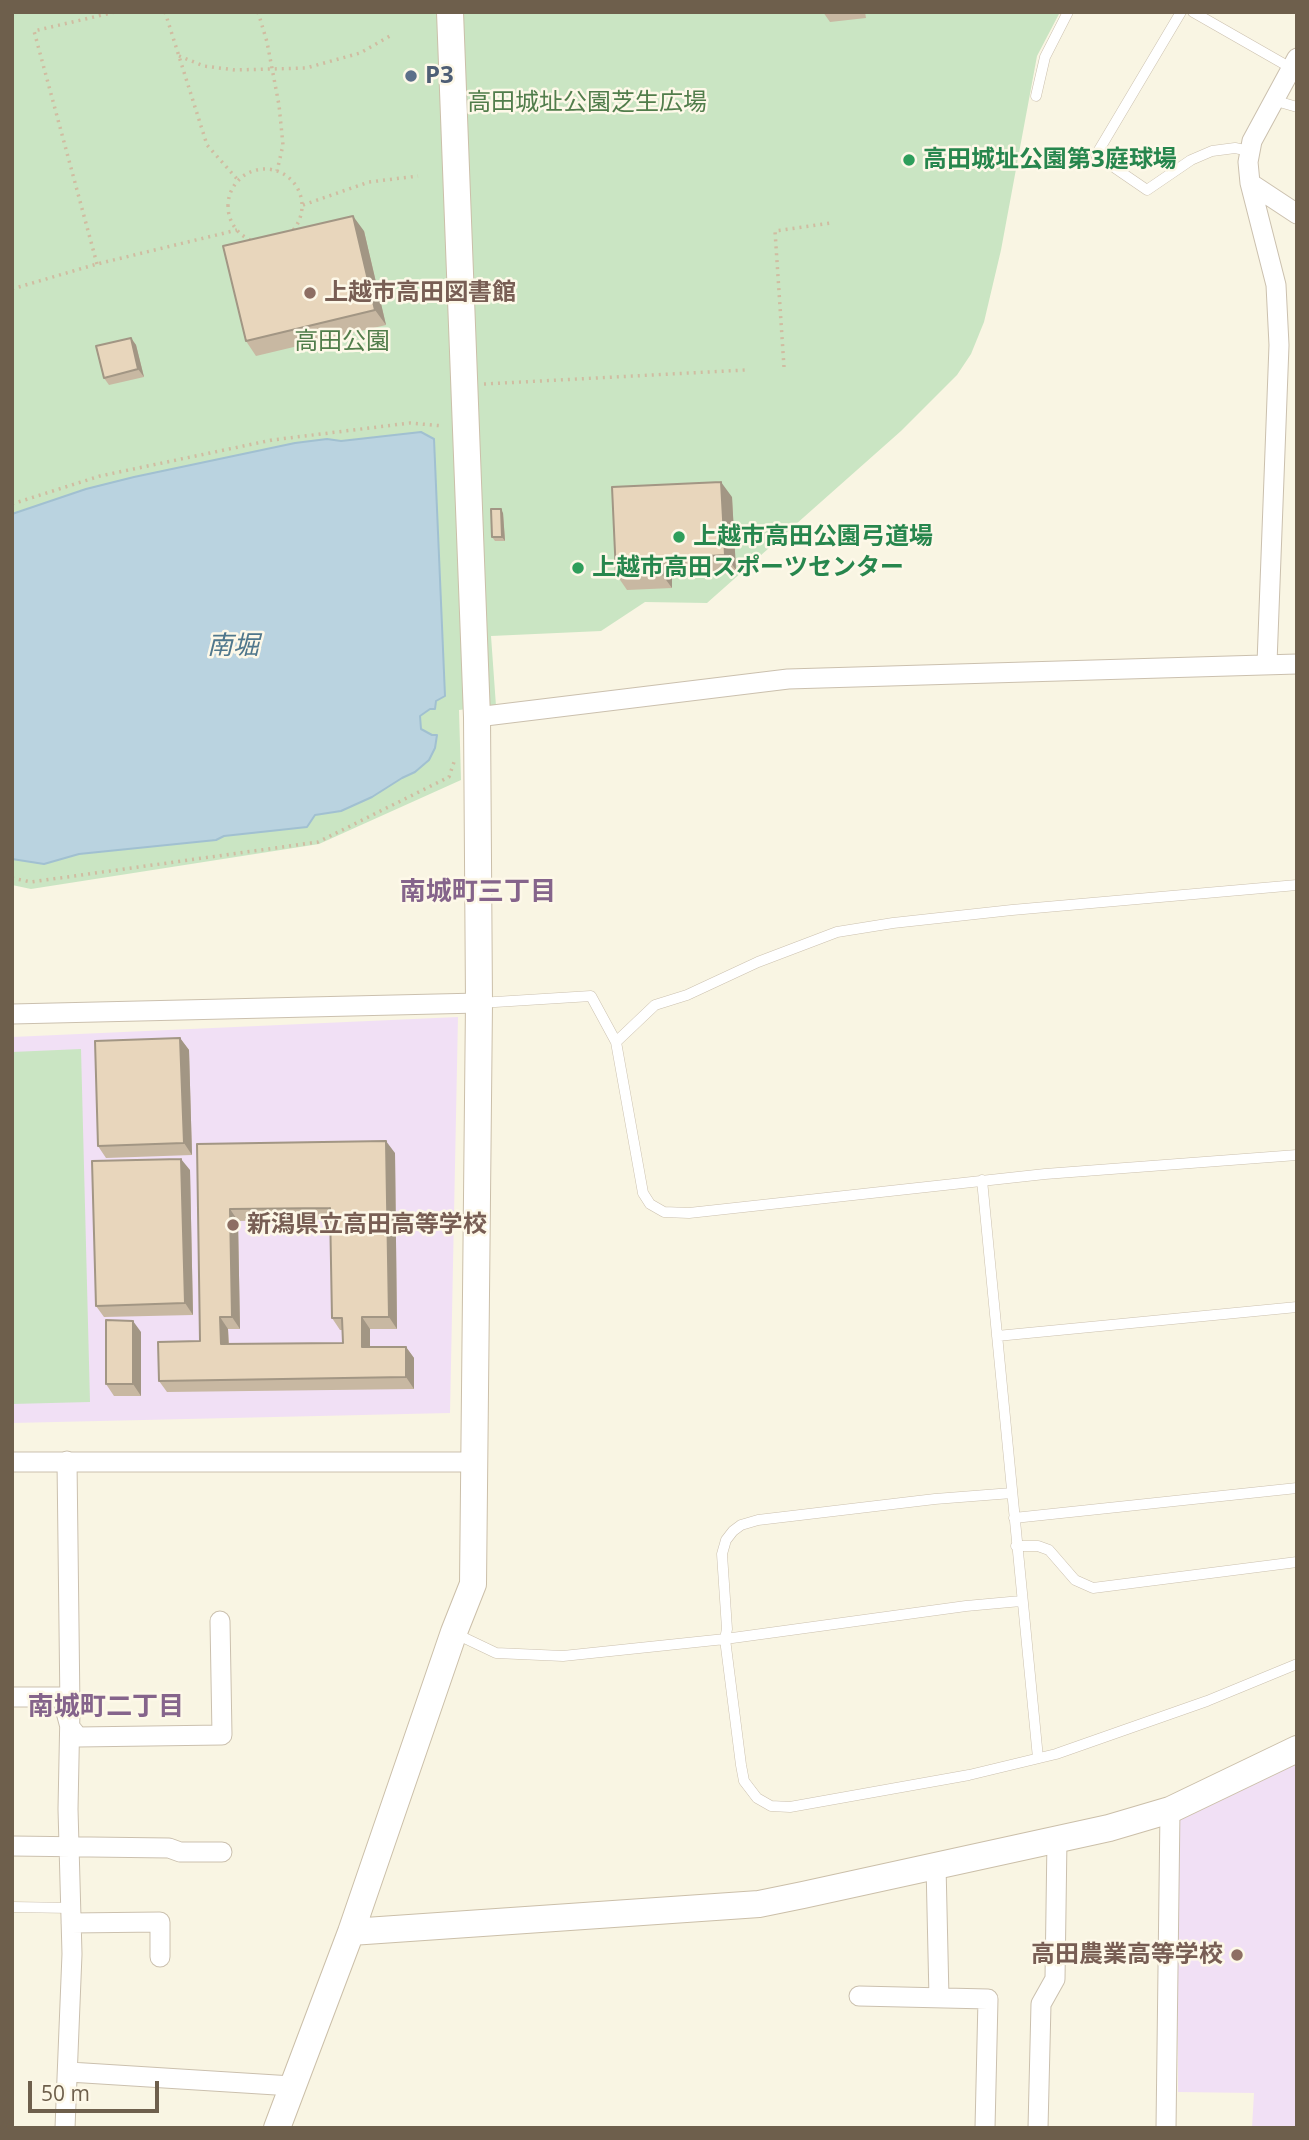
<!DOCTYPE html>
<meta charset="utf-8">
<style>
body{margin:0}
#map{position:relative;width:1309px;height:2140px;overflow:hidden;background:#f9f5e3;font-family:"Open Sans",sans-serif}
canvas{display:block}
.frame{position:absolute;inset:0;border:14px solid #6e5f4c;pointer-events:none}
.scale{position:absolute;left:28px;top:2081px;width:131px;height:32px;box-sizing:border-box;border:4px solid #6e5f4c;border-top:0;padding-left:9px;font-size:21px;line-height:24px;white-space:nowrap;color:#6e5f4c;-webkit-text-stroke:5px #fdf8e8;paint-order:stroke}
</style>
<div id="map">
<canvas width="1309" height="2140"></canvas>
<div class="frame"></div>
<div class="scale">50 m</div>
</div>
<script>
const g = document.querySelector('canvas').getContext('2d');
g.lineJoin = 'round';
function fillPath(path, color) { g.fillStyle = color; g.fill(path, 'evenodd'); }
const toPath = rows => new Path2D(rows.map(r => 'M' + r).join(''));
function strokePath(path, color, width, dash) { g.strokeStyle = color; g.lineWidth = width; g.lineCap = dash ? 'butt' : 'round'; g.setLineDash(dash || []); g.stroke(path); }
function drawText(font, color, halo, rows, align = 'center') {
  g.font = font + ' "Open Sans","Noto Sans JP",sans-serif'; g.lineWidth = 5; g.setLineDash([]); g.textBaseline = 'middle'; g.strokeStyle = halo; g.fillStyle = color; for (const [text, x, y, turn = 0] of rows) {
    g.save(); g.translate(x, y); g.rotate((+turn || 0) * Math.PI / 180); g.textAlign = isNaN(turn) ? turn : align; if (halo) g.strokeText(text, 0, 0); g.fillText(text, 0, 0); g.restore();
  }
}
const education = toPath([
 [458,1017,450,1413,12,1423,12,1037],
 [1297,1759,1297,2128,1252,2128,1254,2093,1178,2092,1177,1818]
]);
const green = toPath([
 [12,12,1060,12,1037,56,1001,250,984,322,971,354,957,375,901,431,707,603,645,602,601,631,491,636,496,706,459,710,461,780,319,844,31,889,12,885],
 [81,1049,90,1402,12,1404,12,1052]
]);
const water = toPath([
 [421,432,434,439,445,696,436,701,435,709,430,709,420,716,421,729,432,735,437,735,435,748,429,760,415,772,402,778,372,797,341,811,315,815,307,827,224,836,216,840,79,854,44,864,12,859,12,514,86,489,134,477,295,443,327,439,341,441,421,432]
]);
const path = toPath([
 [165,12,207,145,238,180],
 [258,12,267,42,279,105,283,145,277,171],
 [179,56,204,66,235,70,306,68,360,53,390,36],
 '228 206a37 37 0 1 1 74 0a37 37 0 1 1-74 0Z',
 [303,205,369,182,418,176],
 [97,264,34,31,115,12],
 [12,289,97,264,237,230],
 [784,367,775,231,831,223],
 [484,384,745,370],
 [12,504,100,476,272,440,410,423,443,426],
 [12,878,31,882,318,842,449,777,455,759]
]);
const lane = toPath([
 [1181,12,1096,155,1147,190,1191,160,1212,151,1235,148,1250,151],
 [1193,12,1291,68],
 [1036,96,1045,57,1068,12],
 [1273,100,1297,107],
 [479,1003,591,996,616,1042,643,1193,650,1204,664,1212,689,1213,1045,1174,1297,1155],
 [616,1042,655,1005,687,995,758,962,837,932,893,923,1012,910,1297,885],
 [982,1180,1038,1758],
 [997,1336,1297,1307],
 [1012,1493,935,1499,758,1520,741,1525,733,1531,726,1540,722,1554,727,1629,725,1639,741,1765,744,1781,757,1798,771,1806,790,1807,969,1775,1056,1754,1207,1701,1297,1664],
 [1014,1518,1297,1488],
 [1016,1546,1038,1546,1049,1550,1075,1580,1093,1588,1297,1562],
 [454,1633,496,1653,563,1656,725,1639,966,1606,1021,1601],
 [12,1907,71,1908]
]);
const street = toPath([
 [1250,183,1297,214],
 [1267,663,1279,345,1276,285,1250,183,1248,162,1252,141,1297,58],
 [477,717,788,679,1297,664],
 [12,1014,479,1003],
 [12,1462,475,1462],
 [12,1697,62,1697,70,1727,78,1737,222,1735,220,1621],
 [12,1846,169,1848,180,1852,222,1852],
 [936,1865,939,1998],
 [71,1923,160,1922,160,1957],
 [859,1996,988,1999,985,2128],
 [69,2072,292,2086],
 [65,2128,72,1954,68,1809,70,1709,67,1461],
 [1038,2128,1041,2004,1055,1979,1057,1839],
 [1166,2128,1170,1810]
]);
const secondary = toPath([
 [351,1932,759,1904,803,1895,1109,1828,1170,1810,1297,1749],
 [277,2128,351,1932,454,1632,473,1584,479,1003,477,717,450,12]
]);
const wall = toPath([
 [823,12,865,12,866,18,830,22],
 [364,231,386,325,256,356,246,341],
 [131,338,136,345,144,377,109,385,104,378],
 [732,497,736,570,672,574,672,588,627,590,616,574],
 [503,513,505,541,495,541,492,537],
 [180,1038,189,1050,192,1155,106,1158,98,1146],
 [197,1144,395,1153,397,1329,370,1329,370,1347,406,1347,414,1358,414,1389,167,1392,159,1381,200,1341],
 [331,1219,332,1318,340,1330,343,1330,343,1343,229,1344,228,1329,240,1329,238,1221],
 [190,1170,193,1315,104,1317,96,1306],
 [141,1332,141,1396,114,1396,106,1384]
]);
const shadedWall = toPath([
 [353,216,364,231,386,325,375,310],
 [131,338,136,345,144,377,138,369],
 [721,482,732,497,736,570,725,555],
 [501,509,503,513,505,541,502,537],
 [661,559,672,574,672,588,661,573],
 [180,1038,189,1050,192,1155,184,1143],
 [386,1141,395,1153,397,1329,389,1317],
 [181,1159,190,1170,193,1315,185,1303],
 [230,1209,238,1221,240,1329,232,1317],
 [220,1317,228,1329,229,1356,221,1344],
 [362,1317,370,1329,370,1359,362,1347],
 [133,1321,141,1332,141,1396,133,1384],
 [406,1347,414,1358,414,1389,406,1377]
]);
const building = toPath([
 [353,216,375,310,246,341,223,246,353,216],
 [131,338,138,369,104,378,96,346,131,338],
 [721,482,725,555,661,559,661,573,616,574,612,487,721,482],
 [491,509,501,509,502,537,492,537,491,509],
 [180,1038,184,1143,98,1146,95,1041,180,1038],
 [386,1141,389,1317,362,1317,362,1347,406,1347,406,1377,159,1381,158,1342,200,1341,197,1144,386,1141],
 [330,1208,332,1318,342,1318,343,1343,221,1344,220,1317,232,1317,230,1209,330,1208],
 [181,1159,185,1303,96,1306,92,1161,181,1159],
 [106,1320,133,1321,133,1384,106,1384,106,1320]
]);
const markers = [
 [411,76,7,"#5c6f8a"],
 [909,160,7,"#2e9e5b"],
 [310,293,7,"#8d6e63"],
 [679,537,7,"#2e9e5b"],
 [578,568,7,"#2e9e5b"],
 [233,1225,7,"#8d6e63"],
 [1237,1955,7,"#8d6e63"]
];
const serviceNames = [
 ["P3",425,76]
];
const parkNames = [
 ["高田城址公園芝生広場",587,103],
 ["高田公園",342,342]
];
const leisureNames = [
 ["高田城址公園第3庭球場",923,160],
 ["上越市高田公園弓道場",693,537],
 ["上越市高田スポーツセンター",592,568]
];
const educationNames = [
 ["上越市高田図書館",324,293],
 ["新潟県立高田高等学校",247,1225],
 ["高田農業高等学校",1223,1955,"right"]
];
const waterNames = [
 ["南堀",233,647]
];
const neighbourhoodNames = [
 ["南城町三丁目",478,893],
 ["南城町二丁目",106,1708]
];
fillPath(education, '#f1e0f5');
fillPath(green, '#cae5c3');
fillPath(water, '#bad3e0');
strokePath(water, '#a1c0d1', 2);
strokePath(lane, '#cbc0ae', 11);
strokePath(street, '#cbc0ae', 21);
strokePath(secondary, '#cbbfa9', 28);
strokePath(path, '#d0bca1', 3.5, [2, 5]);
strokePath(lane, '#fff', 10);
strokePath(street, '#fff', 19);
strokePath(secondary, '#fff', 26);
fillPath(wall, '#c8b8a2');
fillPath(shadedWall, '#a29684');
fillPath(building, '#e8d6bc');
strokePath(building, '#a29684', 2);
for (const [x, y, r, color] of markers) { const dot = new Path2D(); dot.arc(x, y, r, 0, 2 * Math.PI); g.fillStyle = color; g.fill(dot); strokePath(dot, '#fdf8e8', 2.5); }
drawText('bold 24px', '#4e5e75', '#fdf8e8', serviceNames, 'left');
drawText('24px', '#517d4b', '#fdf8e8', parkNames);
drawText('bold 24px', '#27864d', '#fdf8e8', leisureNames, 'left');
drawText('bold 24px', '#785e54', '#fdf8e8', educationNames, 'left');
drawText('italic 26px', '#4f778c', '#fdf8e8', waterNames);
drawText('bold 26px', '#85648b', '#fdf8e8', neighbourhoodNames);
</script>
